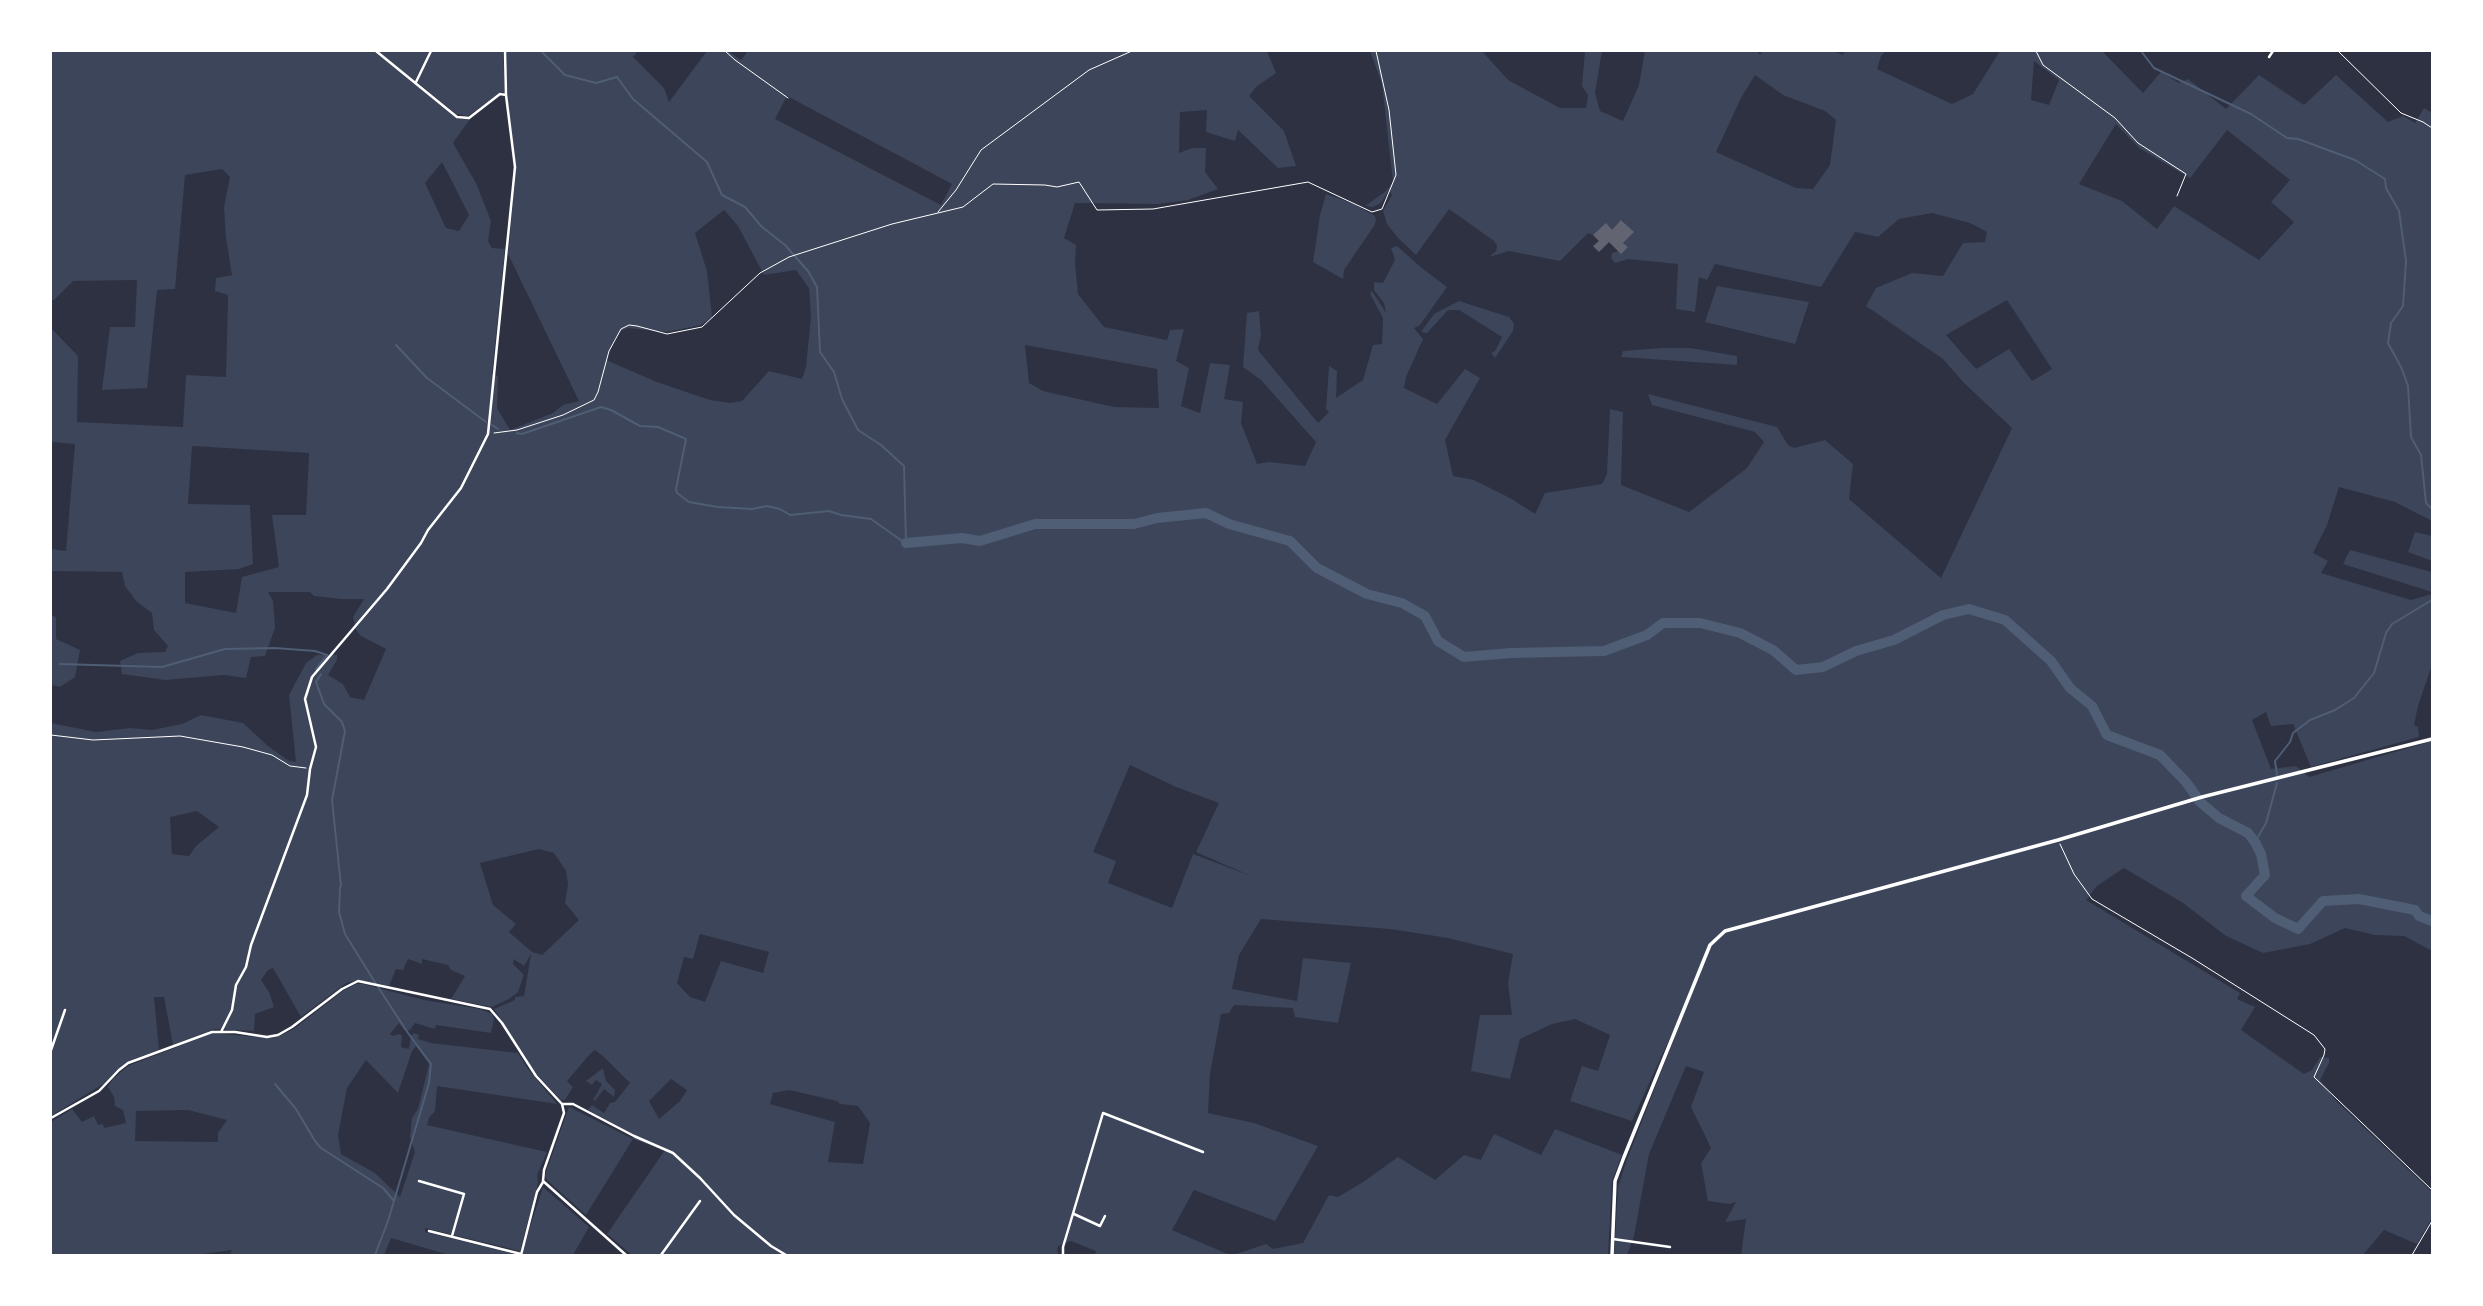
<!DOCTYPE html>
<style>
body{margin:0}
#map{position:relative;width:2483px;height:1306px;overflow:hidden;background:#2d3142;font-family:Arial,sans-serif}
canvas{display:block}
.frame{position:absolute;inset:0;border:52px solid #fff;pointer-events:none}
</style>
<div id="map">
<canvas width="2483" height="1306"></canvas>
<div class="frame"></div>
</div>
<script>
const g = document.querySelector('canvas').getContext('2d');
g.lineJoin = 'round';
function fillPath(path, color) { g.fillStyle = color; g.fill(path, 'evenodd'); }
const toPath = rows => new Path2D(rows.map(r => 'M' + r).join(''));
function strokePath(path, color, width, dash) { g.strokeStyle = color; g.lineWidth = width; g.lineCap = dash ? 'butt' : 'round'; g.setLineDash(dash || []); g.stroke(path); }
const green = toPath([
 [51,51,429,51,415,82,458,119,470,119,453,143,476,183,491,221,488,241,492,248,505,249,492,374,498,376,497,408,510,430,553,413,563,405,579,401,508,254,516,167,507,95,506,51,638,51,633,57,664,88,669,102,707,51,728,51,741,60,748,51,1267,51,1276,73,1256,87,1249,96,1284,131,1296,166,1278,168,1238,130,1235,141,1206,132,1207,110,1180,112,1179,153,1192,148,1206,148,1205,172,1218,189,1188,200,1158,204,1075,203,1064,238,1076,245,1075,264,1078,294,1104,327,1167,340,1170,330,1184,329,1176,361,1189,368,1181,406,1200,413,1210,363,1230,365,1224,399,1243,402,1241,423,1257,464,1269,462,1305,466,1316,442,1261,380,1243,367,1247,313,1259,311,1261,335,1258,350,1318,423,1329,412,1326,409,1329,366,1337,371,1336,398,1363,380,1373,345,1382,344,1383,318,1370,294,1372,291,1386,313,1384,303,1374,290,1374,282,1383,283,1395,260,1391,248,1397,246,1423,269,1447,287,1420,325,1414,328,1423,339,1406,377,1404,388,1437,404,1465,369,1480,378,1445,440,1453,476,1474,480,1512,499,1535,514,1545,493,1602,484,1607,474,1610,409,1623,412,1621,485,1689,512,1747,468,1764,442,1755,432,1652,405,1648,394,1777,427,1788,445,1794,448,1825,440,1853,464,1849,499,1941,578,2012,428,1964,383,1943,359,1866,306,1876,288,1912,273,1943,276,1963,243,1985,242,1987,232,1970,223,1932,213,1899,219,1878,237,1855,232,1821,287,1715,264,1707,280,1699,277,1695,312,1676,309,1678,264,1628,259,1615,263,1611,258,1612,253,1619,251,1621,253,1627,248,1623,243,1633,233,1622,220,1612,230,1593,235,1588,233,1560,261,1509,251,1489,257,1496,251,1497,246,1494,241,1449,209,1416,255,1398,238,1387,224,1383,211,1392,195,1389,190,1381,203,1373,207,1365,206,1386,191,1393,182,1382,84,1370,51,1482,51,1508,80,1560,108,1586,108,1588,95,1582,86,1585,51,1602,51,1595,93,1600,111,1623,121,1639,85,1645,51,1757,51,1760,55,1762,51,1833,51,1843,55,1845,51,1886,51,1881,56,1877,69,1952,104,1973,94,2000,51,2102,51,2143,93,2161,72,2179,83,2188,79,2226,109,2259,75,2304,105,2336,75,2388,122,2403,116,2415,123,2424,108,2432,113,2432,521,2395,502,2339,487,2327,525,2313,553,2328,561,2321,573,2411,600,2432,594,2432,665,2418,706,2414,725,2418,727,2419,737,2311,767,2293,724,2271,726,2266,712,2252,720,2271,769,2296,766,2309,777,2432,741,2432,951,2404,936,2375,935,2345,928,2310,944,2263,953,2226,936,2183,903,2124,868,2097,886,2086,900,2240,993,2237,999,2255,1007,2241,1030,2304,1074,2312,1070,2320,1057,2329,1058,2329,1063,2320,1080,2335,1100,2432,1192,2432,1218,2417,1244,2384,1230,2363,1255,1741,1255,1746,1219,1725,1222,1736,1202,1729,1204,1708,1201,1701,1163,1711,1148,1691,1107,1704,1072,1686,1066,1649,1154,1634,1236,1627,1255,1614,1255,1618,1187,1626,1162,1677,1031,1674,1029,1632,1121,1570,1101,1582,1066,1598,1071,1610,1035,1575,1019,1552,1024,1520,1039,1510,1079,1471,1071,1480,1015,1512,1015,1508,983,1513,954,1448,938,1390,929,1261,919,1239,955,1232,989,1297,1001,1303,958,1351,963,1338,1023,1295,1017,1293,1008,1234,1005,1229,1013,1221,1014,1210,1074,1208,1113,1254,1123,1318,1146,1275,1221,1194,1190,1172,1230,1230,1255,1095,1255,1096,1251,1071,1241,1058,1246,1057,1251,1059,1255,632,1255,607,1234,665,1150,633,1139,586,1215,548,1181,545,1176,547,1169,569,1107,633,1139,634,1135,588,1110,592,1105,604,1113,610,1103,615,1102,630,1083,604,1057,595,1050,590,1054,567,1081,573,1087,565,1100,561,1100,538,1076,494,1009,515,1000,515,997,524,996,531,954,524,966,514,959,513,964,524,975,518,992,509,999,492,1007,451,999,465,976,451,970,448,965,422,959,422,964,408,959,403,970,396,969,389,986,358,980,346,983,301,1017,273,968,268,970,261,980,269,992,274,1007,255,1014,254,1031,214,1029,173,1045,164,997,154,997,159,1050,126,1062,103,1084,51,1116,51,723,96,732,130,728,152,730,182,724,201,715,243,723,268,746,289,761,296,762,289,695,306,663,317,655,337,655,337,660,328,675,343,684,350,697,364,700,386,649,361,636,356,630,353,617,364,599,341,599,314,596,310,592,268,592,273,601,275,628,265,656,251,657,246,678,224,675,165,680,122,674,120,661,138,653,165,652,168,646,154,630,152,613,136,601,125,586,122,572,51,571,51,549,66,551,75,444,51,442,51,328,78,356,77,422,183,427,186,375,226,377,228,295,215,291,216,278,232,275,226,238,224,207,230,177,222,169,185,175,175,289,157,290,147,388,102,390,110,327,135,327,137,280,73,281,54,300,51,300],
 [2034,61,2059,80,2049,105,2031,100],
 [1755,75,1783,95,1825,111,1836,120,1830,165,1813,189,1796,188,1716,152,1741,98],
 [787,96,952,184,941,205,775,119],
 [2116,124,2139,148,2190,178,2227,130,2290,180,2271,202,2294,222,2259,260,2174,206,2157,229,2122,201,2079,184],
 [442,162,469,215,459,231,446,228,425,183],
 [724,210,738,226,764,275,796,270,809,288,811,316,806,367,802,379,769,371,742,401,730,403,710,400,657,382,606,360,614,340,622,330,628,328,667,332,701,325,712,317,707,271,695,233],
 [2007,300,2052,369,2032,381,2009,349,1976,369,1946,335],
 [1025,345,1157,369,1159,408,1114,407,1043,391,1029,383],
 [192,446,309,453,306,515,272,515,279,567,242,577,236,613,185,603,185,572,239,569,253,564,250,505,188,504],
 [1130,765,1176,787,1219,803,1196,852,1251,876,1193,854,1172,908,1108,883,1116,861,1093,852],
 [197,811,219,827,196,846,189,856,172,854,170,817],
 [539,849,554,853,566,871,568,885,565,903,579,920,542,955,532,952,509,932,516,924,493,905,480,863],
 [700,934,769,952,763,973,721,961,705,1002,690,997,677,983,684,957,693,959],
 [671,1079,687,1090,680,1101,659,1119,649,1101],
 [789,1090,837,1101,840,1104,858,1106,870,1123,863,1164,828,1162,835,1122,770,1104,773,1093],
 [432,51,503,51,505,93,501,92,468,116,456,114,417,82],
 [1326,194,1354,204,1375,216,1376,220,1374,226,1344,270,1343,279,1313,262,1320,215],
 [1717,286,1809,302,1795,344,1705,322],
 [1459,301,1509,317,1514,324,1513,331,1495,358,1491,353,1495,351,1502,337,1459,310,1448,310,1427,333,1421,332,1434,314],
 [1661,348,1690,348,1737,356,1737,365,1621,357,1623,351],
 [2415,532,2432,536,2432,561,2408,552],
 [2350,550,2432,572,2432,592,2343,564],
 [51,615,56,617,56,639,80,650,75,677,60,687,51,685],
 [356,984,363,984,424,1000,480,1009,492,1014,494,1019,491,1033,436,1025,435,1029,415,1023,410,1030,405,1031,399,1023,390,1034,393,1036,400,1034,402,1036,401,1047,409,1049,411,1036,414,1033,419,1035,418,1039,431,1043,518,1053,528,1069,557,1104,437,1086,435,1111,429,1118,427,1125,547,1152,537,1175,538,1183,520,1251,425,1228,425,1232,519,1255,449,1255,391,1238,384,1255,230,1255,232,1250,195,1255,51,1255,51,1122,72,1109,82,1122,94,1116,98,1125,103,1124,104,1128,126,1123,123,1110,115,1106,114,1097,108,1087,113,1079,128,1066,213,1033,267,1038,277,1037,294,1029,344,990],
 [416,1046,429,1064,418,1109,412,1118,410,1137,415,1152,400,1197,375,1173,341,1154,338,1135,347,1088,366,1060,398,1093,412,1051],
 [188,1110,227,1120,218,1133,218,1142,135,1141,136,1111],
 [603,1068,606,1081,615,1090,614,1097,604,1089,595,1101,593,1100,602,1084,596,1080,592,1085,586,1081],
 [1555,1129,1622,1155,1612,1181,1608,1255,1233,1255,1266,1244,1273,1249,1303,1243,1329,1195,1338,1197,1363,1182,1398,1157,1435,1180,1464,1155,1481,1160,1494,1134,1541,1155],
 [543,1187,589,1227,573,1255,521,1255]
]);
const stream = toPath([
 [541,51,565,75,596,83,617,77,633,99,707,162,722,195,745,207,762,227,785,245,808,271,817,287,820,352,834,372,842,399,858,430,881,445,904,466,906,543],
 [2141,51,2154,68,2251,114,2287,138,2298,139,2355,160,2385,179,2386,188,2399,211,2406,261,2403,306,2391,323,2388,343,2401,367,2408,386,2411,437,2421,455,2426,503,2432,509],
 [396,345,427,378,486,422],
 [492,425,498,429],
 [517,433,522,434,601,407,611,410,640,426,658,427,686,439,676,489,677,493,689,502,718,507,752,509,767,506,780,509,790,515,829,511,841,515,871,519,905,543],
 [60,664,162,667,225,649,275,648,315,651,327,655,316,669],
 [321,674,316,682,324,704,342,722,345,731,332,800,341,886],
 [2277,775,2275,761,2290,742,2293,733,2310,720,2335,710,2354,698,2374,673,2386,633,2392,624,2432,600],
 [2255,842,2266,823,2277,783],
 [340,887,339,912,345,934,376,984],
 [275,1084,296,1109,315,1141,321,1148,383,1188,394,1201],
 [375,1255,388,1221,429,1083,431,1064,408,1033,378,987]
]);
const river = toPath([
 [906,543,962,538,980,541,1035,524,1134,524,1157,518,1206,513,1229,524,1290,541,1317,568,1367,594,1402,603,1425,616,1438,641,1464,657,1511,653,1604,651,1647,635,1663,623,1700,623,1740,633,1773,650,1796,670,1823,667,1856,651,1894,640,1943,615,1969,609,2005,620,2051,661,2070,688,2092,706,2107,735,2160,755,2186,782,2196,796],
 [2199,801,2219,818,2248,833,2255,842,2261,854,2265,875,2246,896,2275,918,2298,929,2323,901,2359,899,2415,910,2419,916,2432,921]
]);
const building = toPath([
 [1621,220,1634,232,1623,243,1628,247,1621,254,1609,242,1599,252,1593,246,1599,241,1593,235,1606,223,1612,230]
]);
const path = toPath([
 [725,51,735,60,788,98],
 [2036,51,2043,65,2115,118,2138,143,2186,174,2177,196],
 [2338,51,2401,113,2423,122,2432,128],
 [938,212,956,190,981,150,1089,70,1132,51],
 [494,433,517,430,563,415,594,400,598,392,609,351,621,329,629,325,637,326,667,334,702,327,760,273,789,257,892,224,963,207,993,184,1045,185,1057,187,1079,182,1097,210,1153,209,1308,182,1372,212,1382,209,1396,175,1389,110,1376,51],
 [51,735,93,740,180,736,243,747,272,755,290,766,306,768],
 [2060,844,2074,874,2092,899,2192,958,2314,1035,2325,1049,2324,1055,2314,1077,2432,1190],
 [2412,1255,2432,1221]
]);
const minor = toPath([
 [376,51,457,117,469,118,500,94,506,95],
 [2269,57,2273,51],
 [416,82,431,51],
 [221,1032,232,1010,236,985,246,967,251,945,307,795,310,769,316,747,305,699,312,677,387,589,421,543,428,530,461,488,488,434,515,167,506,95,505,51],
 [51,1050,65,1010],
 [562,1104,573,1104,634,1136,673,1153,700,1178,734,1215,771,1246,786,1255],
 [562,1104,564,1113,544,1170,543,1181,626,1255],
 [51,1118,99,1091,119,1070,128,1063,212,1032,235,1032,267,1037,278,1035,292,1027,342,989,358,981,490,1009,502,1023,536,1076,562,1104],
 [419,1181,464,1194,452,1236],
 [1074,1214,1100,1226,1105,1216],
 [429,1231,521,1254],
 [1613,1239,1670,1247],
 [521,1255,537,1192,543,1182],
 [661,1255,700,1201],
 [1063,1255,1063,1247,1103,1113,1203,1152]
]);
const secondary = toPath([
 [1612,1255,1615,1181,1624,1157,1710,945,1725,931,2058,840,2202,797,2432,739]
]);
fillPath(green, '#3c4559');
strokePath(stream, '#4f5d75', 2);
strokePath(river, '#4f5d75', 10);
fillPath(building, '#626471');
strokePath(path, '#fff', 1);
strokePath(minor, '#fff', 2.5);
strokePath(secondary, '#fff', 3.5);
</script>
